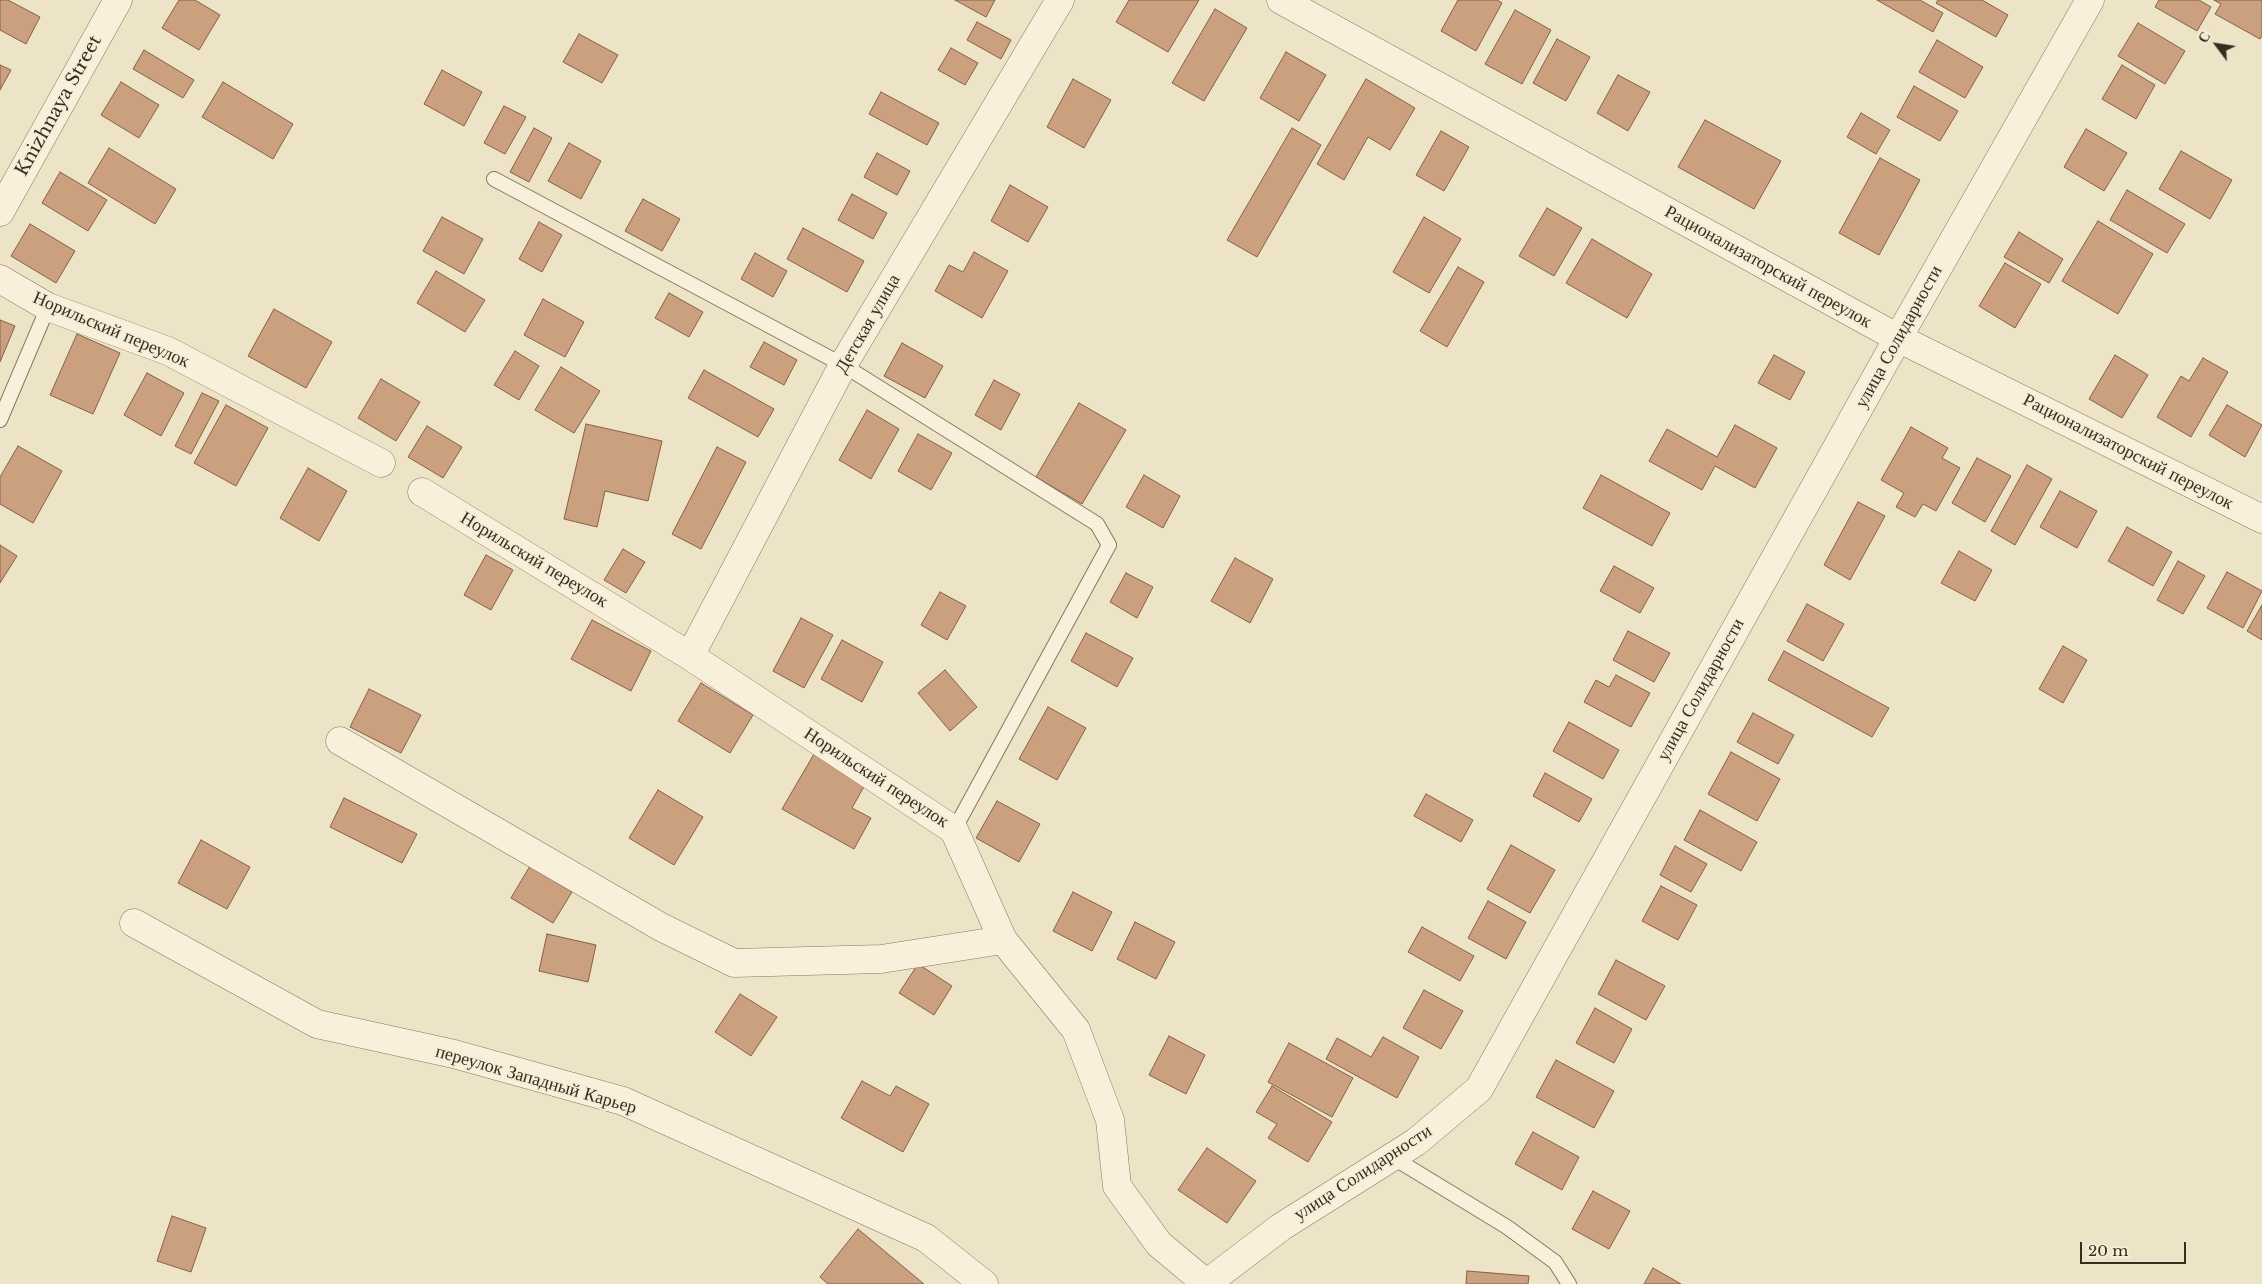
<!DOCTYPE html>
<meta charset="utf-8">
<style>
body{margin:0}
#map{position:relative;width:2262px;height:1284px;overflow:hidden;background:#ede3c7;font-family:"Libre Baskerville",serif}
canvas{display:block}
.north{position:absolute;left:2192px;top:20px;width:50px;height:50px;-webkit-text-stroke:4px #f5edd7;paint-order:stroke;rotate:301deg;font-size:14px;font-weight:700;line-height:20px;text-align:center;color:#3a2d20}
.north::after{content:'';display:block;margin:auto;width:18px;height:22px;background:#3a2d20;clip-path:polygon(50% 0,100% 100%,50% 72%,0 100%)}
.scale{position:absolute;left:2080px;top:1242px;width:106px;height:22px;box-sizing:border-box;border:2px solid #3a2d20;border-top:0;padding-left:6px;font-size:15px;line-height:18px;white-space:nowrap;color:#3a2d20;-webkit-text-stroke:4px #f5edd7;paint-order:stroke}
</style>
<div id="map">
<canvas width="2262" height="1284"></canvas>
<div class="north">С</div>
<div class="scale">20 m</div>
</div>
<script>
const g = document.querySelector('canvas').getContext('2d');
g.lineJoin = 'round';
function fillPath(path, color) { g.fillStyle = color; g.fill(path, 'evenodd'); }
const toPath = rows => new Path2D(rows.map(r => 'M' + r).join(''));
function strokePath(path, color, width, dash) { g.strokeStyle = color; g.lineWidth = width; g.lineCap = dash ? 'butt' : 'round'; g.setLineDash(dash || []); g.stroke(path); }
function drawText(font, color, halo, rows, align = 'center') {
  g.font = font + ' "Libre Baskerville",serif'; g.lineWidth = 4; g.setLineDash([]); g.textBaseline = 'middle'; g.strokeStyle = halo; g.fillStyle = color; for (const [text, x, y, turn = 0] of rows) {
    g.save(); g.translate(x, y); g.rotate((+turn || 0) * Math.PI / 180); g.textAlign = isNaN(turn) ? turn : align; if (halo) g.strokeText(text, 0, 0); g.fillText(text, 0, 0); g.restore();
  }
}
const building = toPath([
 [0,0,8,0,40,17,26,44,0,30,0,0],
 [179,0,195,0,220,15,199,50,162,28,179,0],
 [955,0,995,0,986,17,955,0],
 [1129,0,1199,0,1168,52,1116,22,1129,0],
 [1458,0,1497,0,1502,3,1476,51,1441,31,1458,0],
 [1877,0,1920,0,1943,13,1933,32,1877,0],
 [1938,0,1982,0,2008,15,1996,37,1936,3,1938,0],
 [2159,0,2199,0,2211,7,2197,31,2155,7,2159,0],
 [2214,0,2262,0,2262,36,2260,39,2215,14,2221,4,2214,0],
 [1215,9,1247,28,1204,101,1172,83,1215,9],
 [1515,10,1551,30,1522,84,1485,64,1515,10],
 [977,22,1011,40,1001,59,967,40,977,22],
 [2138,23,2185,51,2165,84,2118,56,2138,23],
 [579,34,618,55,602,83,563,62,579,34],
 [1557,39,1590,57,1566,101,1533,83,1557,39],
 [1937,40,1983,67,1965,98,1919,72,1937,40],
 [951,48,978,63,965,85,938,70,951,48],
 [144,50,194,80,183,98,133,69,144,50],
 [1286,52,1326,75,1299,121,1260,98,1286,52],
 [0,65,11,70,0,90,0,65],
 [2122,65,2155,85,2136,119,2102,99,2122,65],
 [442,70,482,92,464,126,424,104,442,70],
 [1618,75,1650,92,1628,131,1597,113,1618,75],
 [1073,79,1111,100,1084,148,1047,127,1073,79],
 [1366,79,1415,108,1390,150,1368,137,1344,180,1317,164,1366,79],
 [121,82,159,105,139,138,101,115,121,82],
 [223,82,293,124,273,159,202,117,223,82],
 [1914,86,1958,111,1940,141,1897,117,1914,86],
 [881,92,939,123,927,145,869,114,881,92],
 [504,106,526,117,505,154,484,143,504,106],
 [1861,113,1890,130,1876,154,1847,137,1861,113],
 [1705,120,1781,161,1754,209,1678,167,1705,120],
 [534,128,552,138,529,182,510,172,534,128],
 [1292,128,1321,145,1257,257,1227,240,1292,128],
 [2086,129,2127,153,2104,191,2064,167,2086,129],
 [1441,131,1469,147,1444,191,1416,175,1441,131],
 [569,143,601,161,581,199,548,181,569,143],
 [109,148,176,189,155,224,88,183,109,148],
 [2181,151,2232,180,2210,219,2159,189,2181,151],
 [877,153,910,171,897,195,864,177,877,153],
 [1880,158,1920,180,1879,255,1839,233,1880,158],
 [60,172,107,200,88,231,42,203,60,172],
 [1010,185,1048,207,1028,242,991,221,1010,185],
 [2127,190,2185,224,2167,253,2110,220,2127,190],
 [852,194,887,213,873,239,838,220,852,194],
 [643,199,680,219,662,251,625,231,643,199],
 [1547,208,1582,228,1554,276,1519,256,1547,208],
 [442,217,483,239,464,274,423,251,442,217],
 [1424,217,1461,239,1429,293,1393,272,1424,217],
 [2098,221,2153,254,2118,314,2062,281,2098,221],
 [539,222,562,235,542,272,519,259,539,222],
 [30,224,75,251,56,283,11,256,30,224],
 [803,228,864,261,847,292,787,259,803,228],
 [2019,232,2063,259,2049,283,2004,257,2019,232],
 [1592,239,1652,274,1627,318,1566,283,1592,239],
 [974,252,1008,271,982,318,935,291,949,265,963,272,974,252],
 [755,253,787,271,773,297,741,279,755,253],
 [2005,263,2041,284,2015,328,1979,306,2005,263],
 [1458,267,1484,282,1447,347,1420,331,1458,267],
 [436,271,485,300,465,332,417,303,436,271],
 [669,293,703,312,689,337,655,318,669,293],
 [543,299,584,322,565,357,524,335,543,299],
 [274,309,332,342,306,388,248,356,274,309],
 [0,320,15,326,0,362,0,320],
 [77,334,120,353,93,414,50,395,77,334],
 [764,342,797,360,784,385,750,367,764,342],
 [902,343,943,366,925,398,884,376,902,343],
 [515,351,539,366,519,400,494,385,515,351],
 [1774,355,1805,372,1790,400,1758,383,1774,355],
 [2115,355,2148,375,2122,418,2089,399,2115,355],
 [2203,358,2228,372,2191,437,2157,417,2181,376,2189,381,2203,358],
 [561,367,600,391,574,433,535,410,561,367],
 [704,370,774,409,758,437,688,398,704,370],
 [147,373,184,393,161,436,124,415,147,373],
 [381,379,420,402,396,441,358,418,381,379],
 [994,380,1020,394,1001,430,975,415,994,380],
 [202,393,219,401,191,454,175,446,202,393],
 [1079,403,1126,430,1082,504,1036,477,1079,403],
 [226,405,268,428,236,486,194,463,226,405],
 [2227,405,2262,425,2245,457,2209,435,2227,405],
 [867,410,899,429,871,479,839,460,867,410],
 [586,424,662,441,648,501,605,491,597,527,564,519,586,424],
 [1735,425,1777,448,1755,488,1715,466,1702,490,1649,461,1667,429,1717,457,1735,425],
 [427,426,462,447,443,478,408,457,427,426],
 [1911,427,1948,448,1942,458,1960,468,1936,511,1923,504,1915,517,1896,507,1904,493,1881,480,1911,427],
 [918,434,952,453,931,490,898,471,918,434],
 [18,446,62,471,33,523,0,504,0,477,18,446],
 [717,447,746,462,701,549,672,534,717,447],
 [1977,458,2011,476,1985,522,1952,503,1977,458],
 [2027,465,2052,479,2015,545,1991,531,2027,465],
 [308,468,347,491,319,541,280,518,308,468],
 [1144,475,1180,496,1163,528,1126,507,1144,475],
 [1601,475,1670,513,1652,546,1583,508,1601,475],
 [2060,491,2097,511,2077,548,2040,527,2060,491],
 [1858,502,1885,516,1850,580,1824,565,1858,502],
 [2127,527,2172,552,2153,586,2108,561,2127,527],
 [0,545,17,556,0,583,0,545],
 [623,549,645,562,626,593,604,580,623,549],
 [1959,551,1992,570,1975,601,1941,583,1959,551],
 [486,555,513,570,491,610,464,595,486,555],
 [1235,558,1273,579,1250,623,1211,601,1235,558],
 [2178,561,2205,576,2183,614,2157,600,2178,561],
 [1614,566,1654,588,1640,613,1600,591,1614,566],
 [2227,572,2262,591,2243,628,2207,608,2227,572],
 [1126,573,1153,587,1137,618,1110,602,1126,573],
 [940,592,966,606,947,640,921,625,940,592],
 [1807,604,1844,624,1823,661,1787,641,1807,604],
 [2262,605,2262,640,2247,631,2262,605],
 [801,618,833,635,804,688,773,671,801,618],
 [592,620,651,651,631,691,571,659,592,620],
 [1628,631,1670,653,1654,682,1613,660,1628,631],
 [1086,633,1133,658,1117,687,1071,661,1086,633],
 [842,640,883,662,862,702,821,679,842,640],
 [2063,646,2087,660,2063,703,2039,689,2063,646],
 [1784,651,1889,708,1872,737,1768,680,1784,651],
 [945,670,977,707,950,731,918,693,945,670],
 [1616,675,1650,693,1631,727,1584,702,1596,680,1609,687,1616,675],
 [701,683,753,715,730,753,678,721,701,683],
 [369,689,421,715,401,753,350,727,369,689],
 [1048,707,1086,728,1057,780,1019,759,1048,707],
 [1753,713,1794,735,1778,764,1737,742,1753,713],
 [1569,722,1619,750,1603,779,1553,751,1569,722],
 [1731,752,1780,779,1757,821,1708,794,1731,752],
 [814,754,866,783,852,808,871,818,854,849,782,809,814,754],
 [1545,773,1592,799,1579,822,1533,796,1545,773],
 [658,790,703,817,674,865,629,838,658,790],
 [1426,794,1473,820,1461,842,1414,816,1426,794],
 [344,798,417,834,402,863,330,827,344,798],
 [997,801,1040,824,1019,862,976,838,997,801],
 [1700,810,1757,842,1741,871,1684,840,1700,810],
 [201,840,250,867,227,909,178,883,201,840],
 [1511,845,1555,870,1530,913,1487,889,1511,845],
 [1675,846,1707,864,1691,892,1660,875,1675,846],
 [530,866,572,892,553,923,511,898,530,866],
 [1661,886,1697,905,1678,940,1642,921,1661,886],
 [1073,892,1112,912,1092,951,1053,931,1073,892],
 [1488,901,1526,922,1506,959,1468,938,1488,901],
 [1135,922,1175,942,1156,979,1117,959,1135,922],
 [1422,927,1474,956,1460,981,1408,952,1422,927],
 [547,934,596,945,588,982,539,971,547,934],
 [1616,960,1665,986,1646,1020,1598,994,1616,960],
 [918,964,952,986,934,1015,899,993,918,964],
 [1424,990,1463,1011,1441,1049,1403,1028,1424,990],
 [740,994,777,1017,751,1056,715,1032,740,994],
 [1595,1008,1632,1029,1614,1063,1576,1043,1595,1008],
 [1169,1036,1205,1055,1186,1094,1149,1075,1169,1036],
 [1383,1037,1419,1057,1397,1098,1326,1059,1337,1038,1371,1057,1383,1037],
 [1289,1043,1353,1078,1332,1117,1268,1082,1289,1043],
 [1556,1060,1614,1091,1594,1128,1536,1097,1556,1060],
 [862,1081,890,1096,896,1086,929,1104,903,1152,841,1118,862,1081],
 [1272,1086,1332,1122,1308,1162,1268,1138,1277,1124,1256,1112,1272,1086],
 [1533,1132,1579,1157,1562,1190,1515,1164,1533,1132],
 [1207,1148,1256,1181,1227,1223,1178,1190,1207,1148],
 [1593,1191,1630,1211,1609,1249,1572,1229,1593,1191],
 [172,1216,206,1228,191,1272,157,1261,172,1216],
 [858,1229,924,1284,828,1284,820,1277,858,1229],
 [1653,1268,1681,1284,1644,1284,1653,1268],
 [1467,1271,1529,1276,1528,1284,1466,1284,1467,1271]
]);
const lane = toPath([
 [494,179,843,365,1097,524,1109,545,954,830],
 [0,420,48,307],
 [1392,1157,1507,1227,1555,1262,1569,1284]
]);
const street = toPath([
 [1281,0,1898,338,2262,519],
 [0,212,118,0],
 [0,279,48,307,168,351,381,463],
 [422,492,690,656,954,830,1003,940,1076,1030,1110,1120,1117,1186,1159,1244,1207,1284],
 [690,656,843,365,1060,0],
 [340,741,661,927,734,963,881,959,1003,940],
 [134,923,317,1024,454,1054,623,1101,926,1238,984,1284],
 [1206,1284,1281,1227,1416,1142,1479,1089,1898,338,2090,0]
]);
const streetNames = [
 ["Knizhnaya Street",59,106,-61],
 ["Рационализаторский переулок",1768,267,29],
 ["Детская улица",868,324,-60],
 ["Норильский переулок",111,330,23],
 ["улица Солидарности",1899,337,-61],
 ["Рационализаторский переулок",2128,452,27],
 ["Норильский переулок",534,560,31],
 ["улица Солидарности",1701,690,-61],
 ["Норильский переулок",876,778,33],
 ["переулок Западный Карьер",536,1080,16],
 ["улица Солидарности",1363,1173,-33]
];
fillPath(building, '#caa07e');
strokePath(building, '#876043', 1);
strokePath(lane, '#89765d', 16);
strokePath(street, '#89765d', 29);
strokePath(lane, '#f8f0db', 14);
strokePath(street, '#f8f0db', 28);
drawText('18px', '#3a2d20', '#f5edd7', streetNames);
</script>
